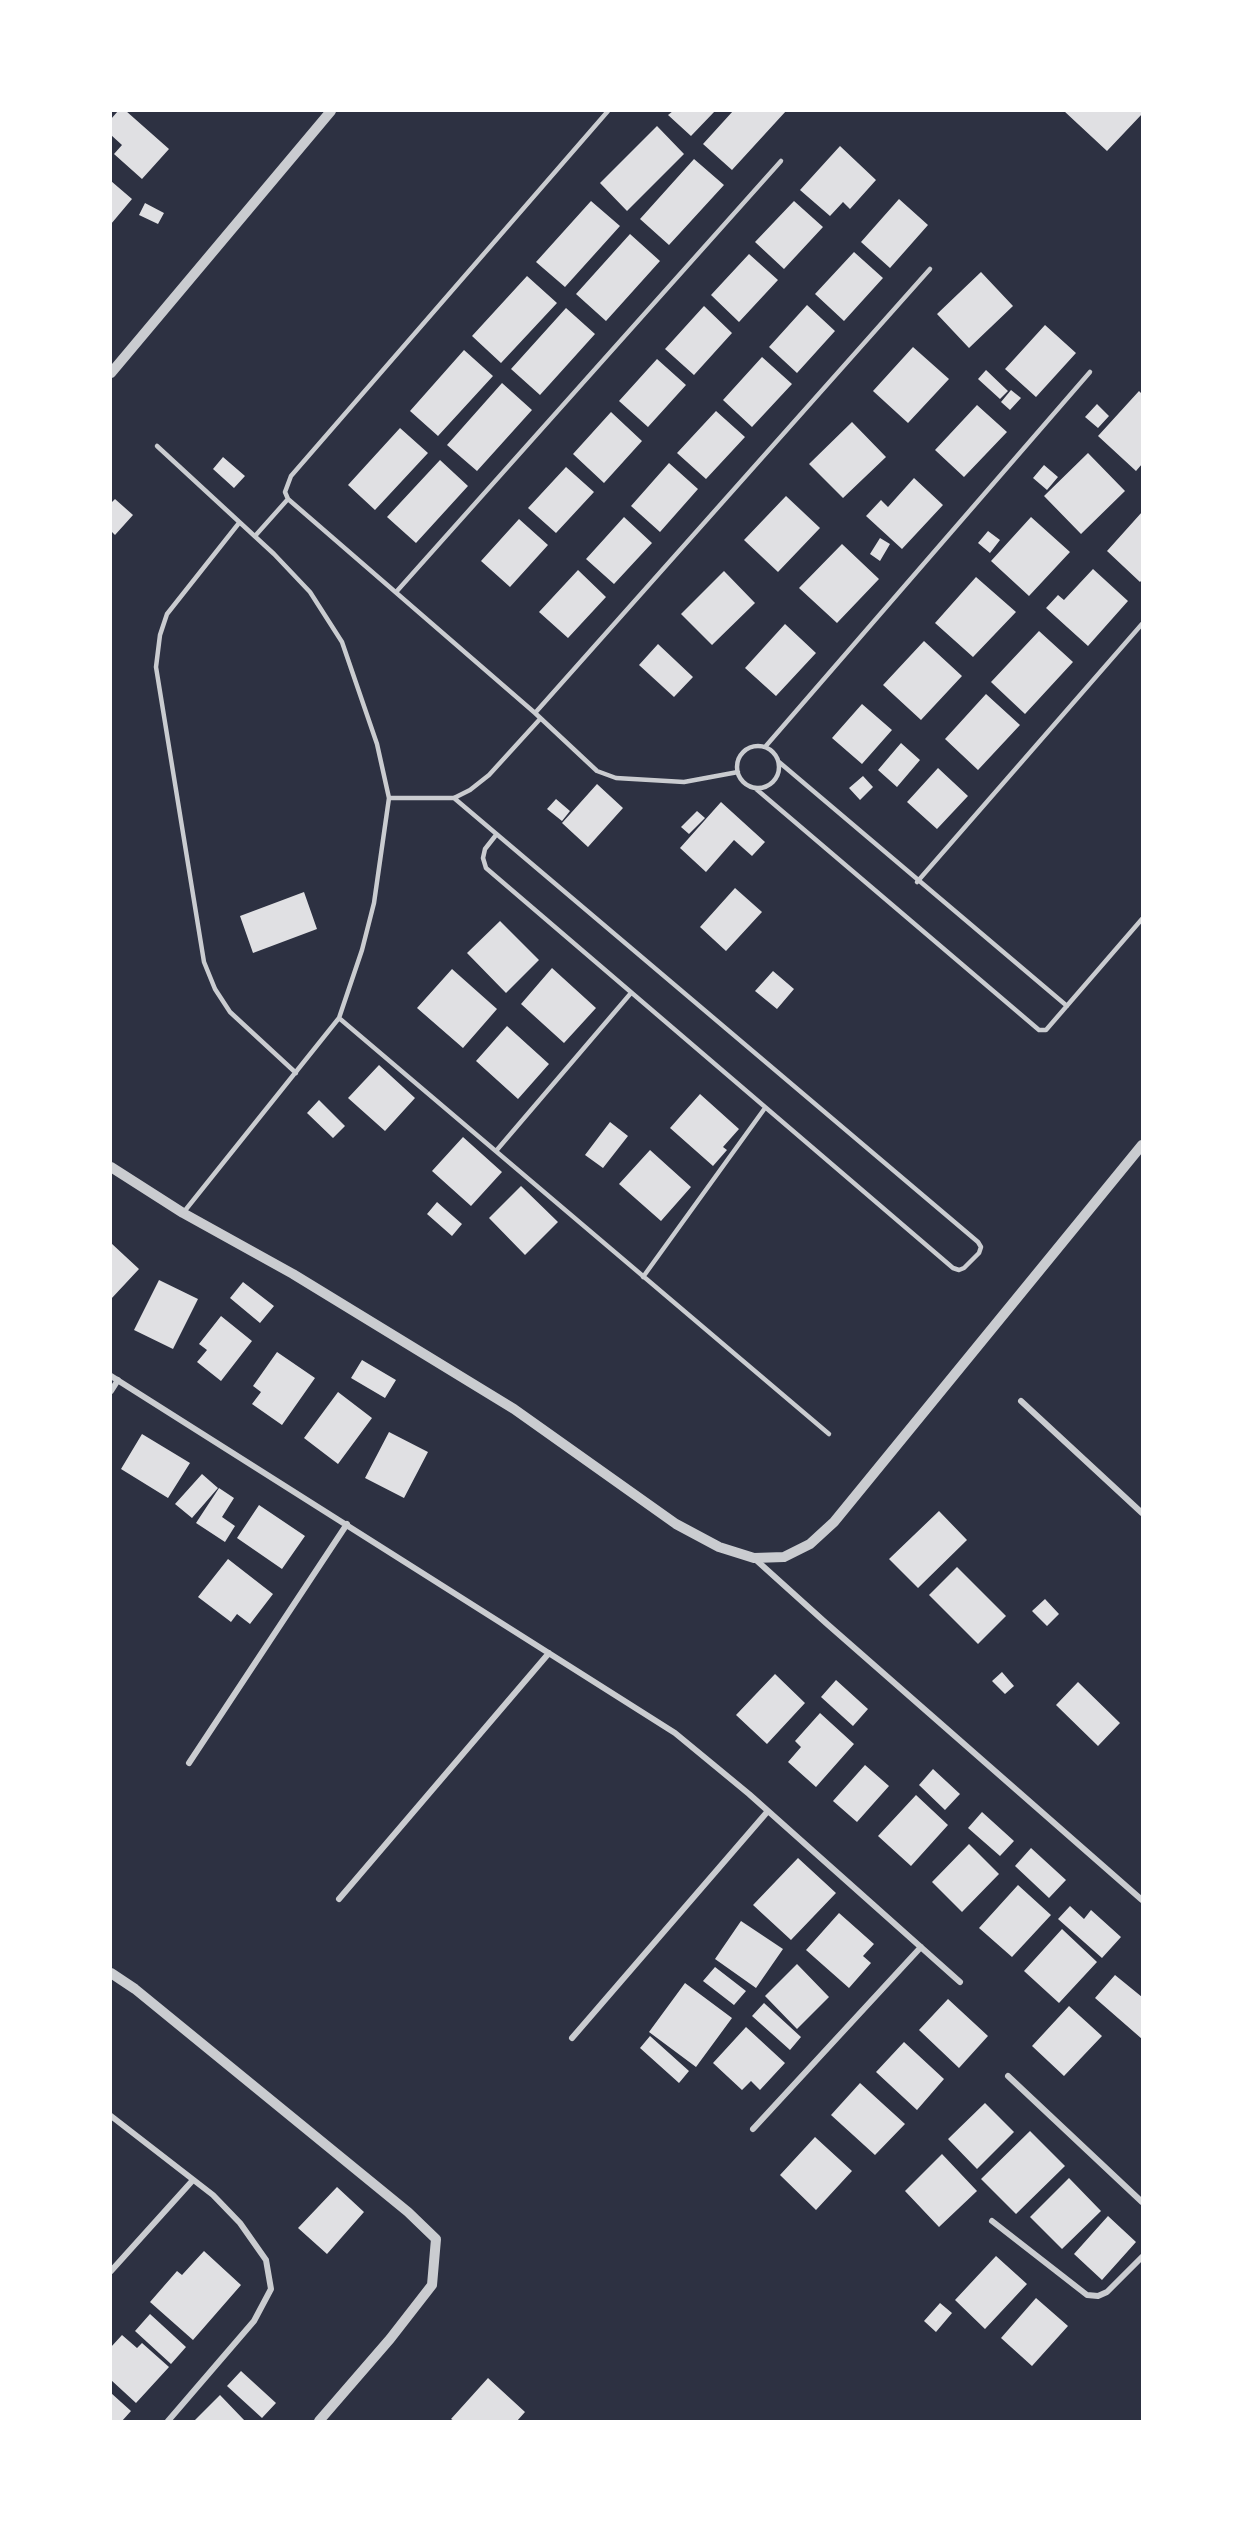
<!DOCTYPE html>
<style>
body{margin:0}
#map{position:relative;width:1253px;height:2532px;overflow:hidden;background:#2d3142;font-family:Montserrat,sans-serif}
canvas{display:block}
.frame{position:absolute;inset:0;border:112px solid #fff;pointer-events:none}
</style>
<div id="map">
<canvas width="1253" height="2532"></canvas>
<div class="frame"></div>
</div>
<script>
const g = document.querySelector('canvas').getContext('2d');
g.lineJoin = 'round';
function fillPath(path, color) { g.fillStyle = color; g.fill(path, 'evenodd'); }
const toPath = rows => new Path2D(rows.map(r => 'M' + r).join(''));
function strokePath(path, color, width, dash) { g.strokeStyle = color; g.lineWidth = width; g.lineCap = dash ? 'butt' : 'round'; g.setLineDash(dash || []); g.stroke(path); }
const building = toPath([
 [118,111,126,111,169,149,142,179,114,154,122,145,111,135,111,119],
 [673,111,715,111,691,136,668,115],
 [733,111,786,111,732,170,703,144],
 [1064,111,1141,111,1142,114,1107,151],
 [657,126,684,154,627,211,600,183],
 [840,146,876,180,850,209,843,202,830,216,800,190],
 [694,159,724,185,669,245,640,219],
 [111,181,132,199,111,224],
 [899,199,928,225,890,268,861,242],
 [591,201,620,226,565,287,536,262],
 [794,201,823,227,784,269,755,242],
 [145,203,164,213,158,224,139,215],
 [630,234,660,261,606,321,576,294],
 [854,252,883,278,844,321,815,294],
 [749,254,778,280,739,322,711,295],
 [981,272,1013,306,969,348,937,314],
 [527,276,557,303,501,363,472,336],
 [807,305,835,331,797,373,769,347],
 [704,306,732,333,694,375,665,349],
 [566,308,595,334,540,395,511,369],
 [1045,325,1076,353,1036,397,1005,369],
 [913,347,949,379,908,423,873,391],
 [464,350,493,376,438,436,410,411],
 [762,357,792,384,752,427,723,400],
 [657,359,686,385,648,427,619,401],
 [986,370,1008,391,1000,399,978,379],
 [502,383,532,410,477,471,447,445],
 [1011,390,1021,398,1010,410,1001,402],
 [1139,391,1142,394,1142,464,1136,471,1098,436],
 [1097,404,1109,416,1098,428,1085,417],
 [977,405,1007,432,964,477,935,450],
 [716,411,745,437,706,479,677,453],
 [611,412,642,441,604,483,573,454],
 [852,422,886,457,843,498,809,464],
 [400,428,428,453,375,510,348,485],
 [1088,453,1125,491,1081,534,1044,496],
 [223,457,245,476,234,488,213,469],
 [440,460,468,486,416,543,387,517],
 [669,463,698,489,660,532,631,506],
 [1044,465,1058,477,1047,490,1033,478],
 [566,467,594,492,556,533,528,508],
 [914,478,943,505,902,549,866,516,881,500,888,507],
 [786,496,820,528,778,572,744,540],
 [115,499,133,515,115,535,111,531,111,503],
 [1142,512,1142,580,1140,582,1107,551],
 [624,517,652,543,614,584,586,559],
 [1031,517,1070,552,1029,596,991,561],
 [519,519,548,545,510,587,481,561],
 [988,531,1000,540,990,553,978,543],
 [880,538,890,544,880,561,870,554],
 [842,544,879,579,837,623,799,588],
 [1093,569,1128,601,1088,646,1046,608,1058,595,1064,600],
 [578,570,606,597,568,638,539,612],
 [724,571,755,603,712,645,681,614],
 [976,577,1016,612,973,657,935,623],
 [785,624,816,653,776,696,745,668],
 [1039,631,1073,662,1025,714,991,682],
 [924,641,962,676,921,720,883,685],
 [658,644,693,677,674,697,639,665],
 [986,694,1020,725,978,770,945,739],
 [862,704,892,730,862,764,832,738],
 [901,743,920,760,897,787,878,770],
 [938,768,968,796,937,829,907,802],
 [863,776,873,787,860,800,849,788],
 [597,784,623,808,588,847,562,823],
 [556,799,570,811,562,821,547,809],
 [721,802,765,842,752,856,734,840,706,872,680,848],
 [697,811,705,818,689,834,681,827],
 [735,888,762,912,726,951,700,927],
 [304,892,317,929,253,953,240,916],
 [500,921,539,960,506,993,467,953],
 [552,968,596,1008,564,1043,521,1004],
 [452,969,497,1009,463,1048,417,1008],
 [773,971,794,989,777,1009,755,991],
 [507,1026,549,1064,518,1099,476,1061],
 [379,1065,415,1098,385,1131,348,1098],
 [700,1094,739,1129,723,1147,727,1150,713,1166,670,1128],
 [319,1100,345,1126,333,1138,307,1113],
 [610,1122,628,1136,603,1168,585,1155],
 [463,1137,502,1172,471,1206,432,1171],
 [650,1150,691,1187,661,1221,619,1184],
 [521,1186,558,1222,525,1255,489,1218],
 [437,1202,462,1224,452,1236,427,1214],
 [111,1243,139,1269,111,1299],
 [159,1280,198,1299,173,1349,134,1330],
 [243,1282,274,1306,260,1323,230,1298],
 [221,1316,252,1341,221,1381,197,1362,207,1350,199,1344],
 [277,1352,315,1378,282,1425,252,1404,261,1392,253,1386],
 [362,1360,396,1380,385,1398,351,1378],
 [338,1392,372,1418,338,1464,304,1438],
 [389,1432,428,1452,404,1498,365,1478],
 [142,1434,190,1463,168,1498,121,1469],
 [202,1474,218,1488,192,1518,175,1504],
 [219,1488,234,1498,222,1517,235,1526,225,1542,196,1523],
 [259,1505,305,1536,282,1569,237,1538],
 [939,1511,967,1540,918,1588,889,1559],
 [228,1559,273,1594,250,1624,237,1614,231,1622,198,1597],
 [957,1567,1006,1616,978,1644,929,1595],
 [1045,1599,1059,1614,1047,1626,1032,1611],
 [1002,1672,1014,1686,1005,1694,992,1681],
 [775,1674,805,1703,767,1744,736,1715],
 [836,1680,868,1709,853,1726,821,1697],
 [1078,1682,1120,1723,1098,1746,1056,1705],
 [820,1713,854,1744,816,1787,788,1762,801,1747,795,1741],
 [865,1765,889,1786,857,1822,833,1801],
 [933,1769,960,1794,945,1810,919,1785],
 [916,1795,948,1825,911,1866,878,1836],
 [982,1812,1014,1841,1000,1856,968,1828],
 [969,1844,999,1874,962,1912,932,1882],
 [1031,1848,1066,1880,1049,1898,1015,1866],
 [798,1858,836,1893,791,1940,753,1905],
 [1018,1885,1051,1915,1012,1957,979,1928],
 [1070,1906,1084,1919,1091,1910,1121,1937,1102,1958,1058,1919],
 [839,1913,874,1944,863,1956,871,1963,849,1988,806,1950],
 [741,1921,783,1949,756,1988,715,1959],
 [1062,1929,1097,1962,1059,2003,1024,1971],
 [797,1964,829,1997,797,2029,765,1996],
 [715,1967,746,1991,734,2005,703,1981],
 [1115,1975,1142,1997,1142,2039,1095,1998],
 [685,1983,732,2018,696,2067,649,2032],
 [948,1999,988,2036,959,2068,919,2030],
 [764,2003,801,2037,790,2050,752,2016],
 [1069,2006,1102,2036,1064,2076,1032,2046],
 [746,2027,785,2063,760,2090,751,2081,742,2090,713,2063],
 [650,2036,689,2071,679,2083,640,2048],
 [904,2042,944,2079,917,2110,876,2072],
 [860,2083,905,2124,875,2155,831,2115],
 [985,2103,1014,2132,977,2169,948,2139],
 [1030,2131,1065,2166,1016,2214,981,2179],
 [815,2137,852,2171,816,2210,780,2175],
 [942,2154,977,2191,939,2227,905,2191],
 [1069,2178,1101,2211,1062,2249,1030,2217],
 [337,2187,364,2212,327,2254,298,2228],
 [1108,2216,1136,2242,1102,2280,1074,2254],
 [204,2251,241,2285,193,2340,150,2302,177,2271,182,2275],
 [996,2256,1027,2284,985,2329,955,2300],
 [1036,2298,1068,2326,1032,2366,1001,2338],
 [940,2303,952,2313,936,2332,924,2321],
 [150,2314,186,2347,171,2364,135,2331],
 [122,2335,137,2348,142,2343,169,2367,136,2403,111,2380,111,2347],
 [241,2371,276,2403,262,2418,227,2386],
 [488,2378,525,2412,517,2421,454,2421,451,2419],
 [111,2393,131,2411,122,2421,111,2421],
 [220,2395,245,2421,194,2421]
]);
const service = toPath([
 [608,111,291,476,285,492,288,499,535,713,597,771,616,778,684,782,738,772],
 [157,446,274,554,310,592,342,642,377,744,389,798,374,903,362,950,339,1018,183,1213],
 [239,523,167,614,160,635,156,667,204,962,215,989,230,1012,296,1073],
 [255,536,288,499],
 [397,591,781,161],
 [535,713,930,269],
 '737 767a21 21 0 1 1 42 0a21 21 0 1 1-42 0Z',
 [765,747,1090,372],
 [779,762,1067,1006],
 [755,788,1039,1030,1046,1030,1142,919],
 [389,798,454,798,470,790,489,775,540,719],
 [454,798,978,1242,981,1247,979,1253,964,1268,959,1270,953,1268,486,868,483,858,485,849,496,835],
 [917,882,1142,624],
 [339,1018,829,1434],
 [496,1151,631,993],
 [643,1277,765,1108]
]);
const minor = toPath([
 [111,1376,675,1733,749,1794,960,1982],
 [111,1391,118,1380],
 [1021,1401,1142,1513],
 [755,1559,826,1623,1142,1900],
 [189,1763,347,1524],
 [339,1899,549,1653],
 [572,2038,768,1811],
 [1008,2076,1142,2202],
 [111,2116,213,2195,240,2223,266,2260,271,2289,254,2321,168,2421],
 [753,2129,921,1947],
 [992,2221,1087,2295,1098,2296,1107,2292,1142,2257],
 [111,2271,193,2180]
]);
const tertiary = toPath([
 [111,373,331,111],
 [111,1167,183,1213,293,1274,514,1409,676,1524,719,1547,754,1558,784,1557,810,1544,834,1522,1142,1145],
 [111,1973,135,1989,408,2212,436,2239,432,2285,390,2339,319,2421]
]);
fillPath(building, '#e0e0e3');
strokePath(service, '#caccd0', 4.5);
strokePath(minor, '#caccd0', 6);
strokePath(tertiary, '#caccd0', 10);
</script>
